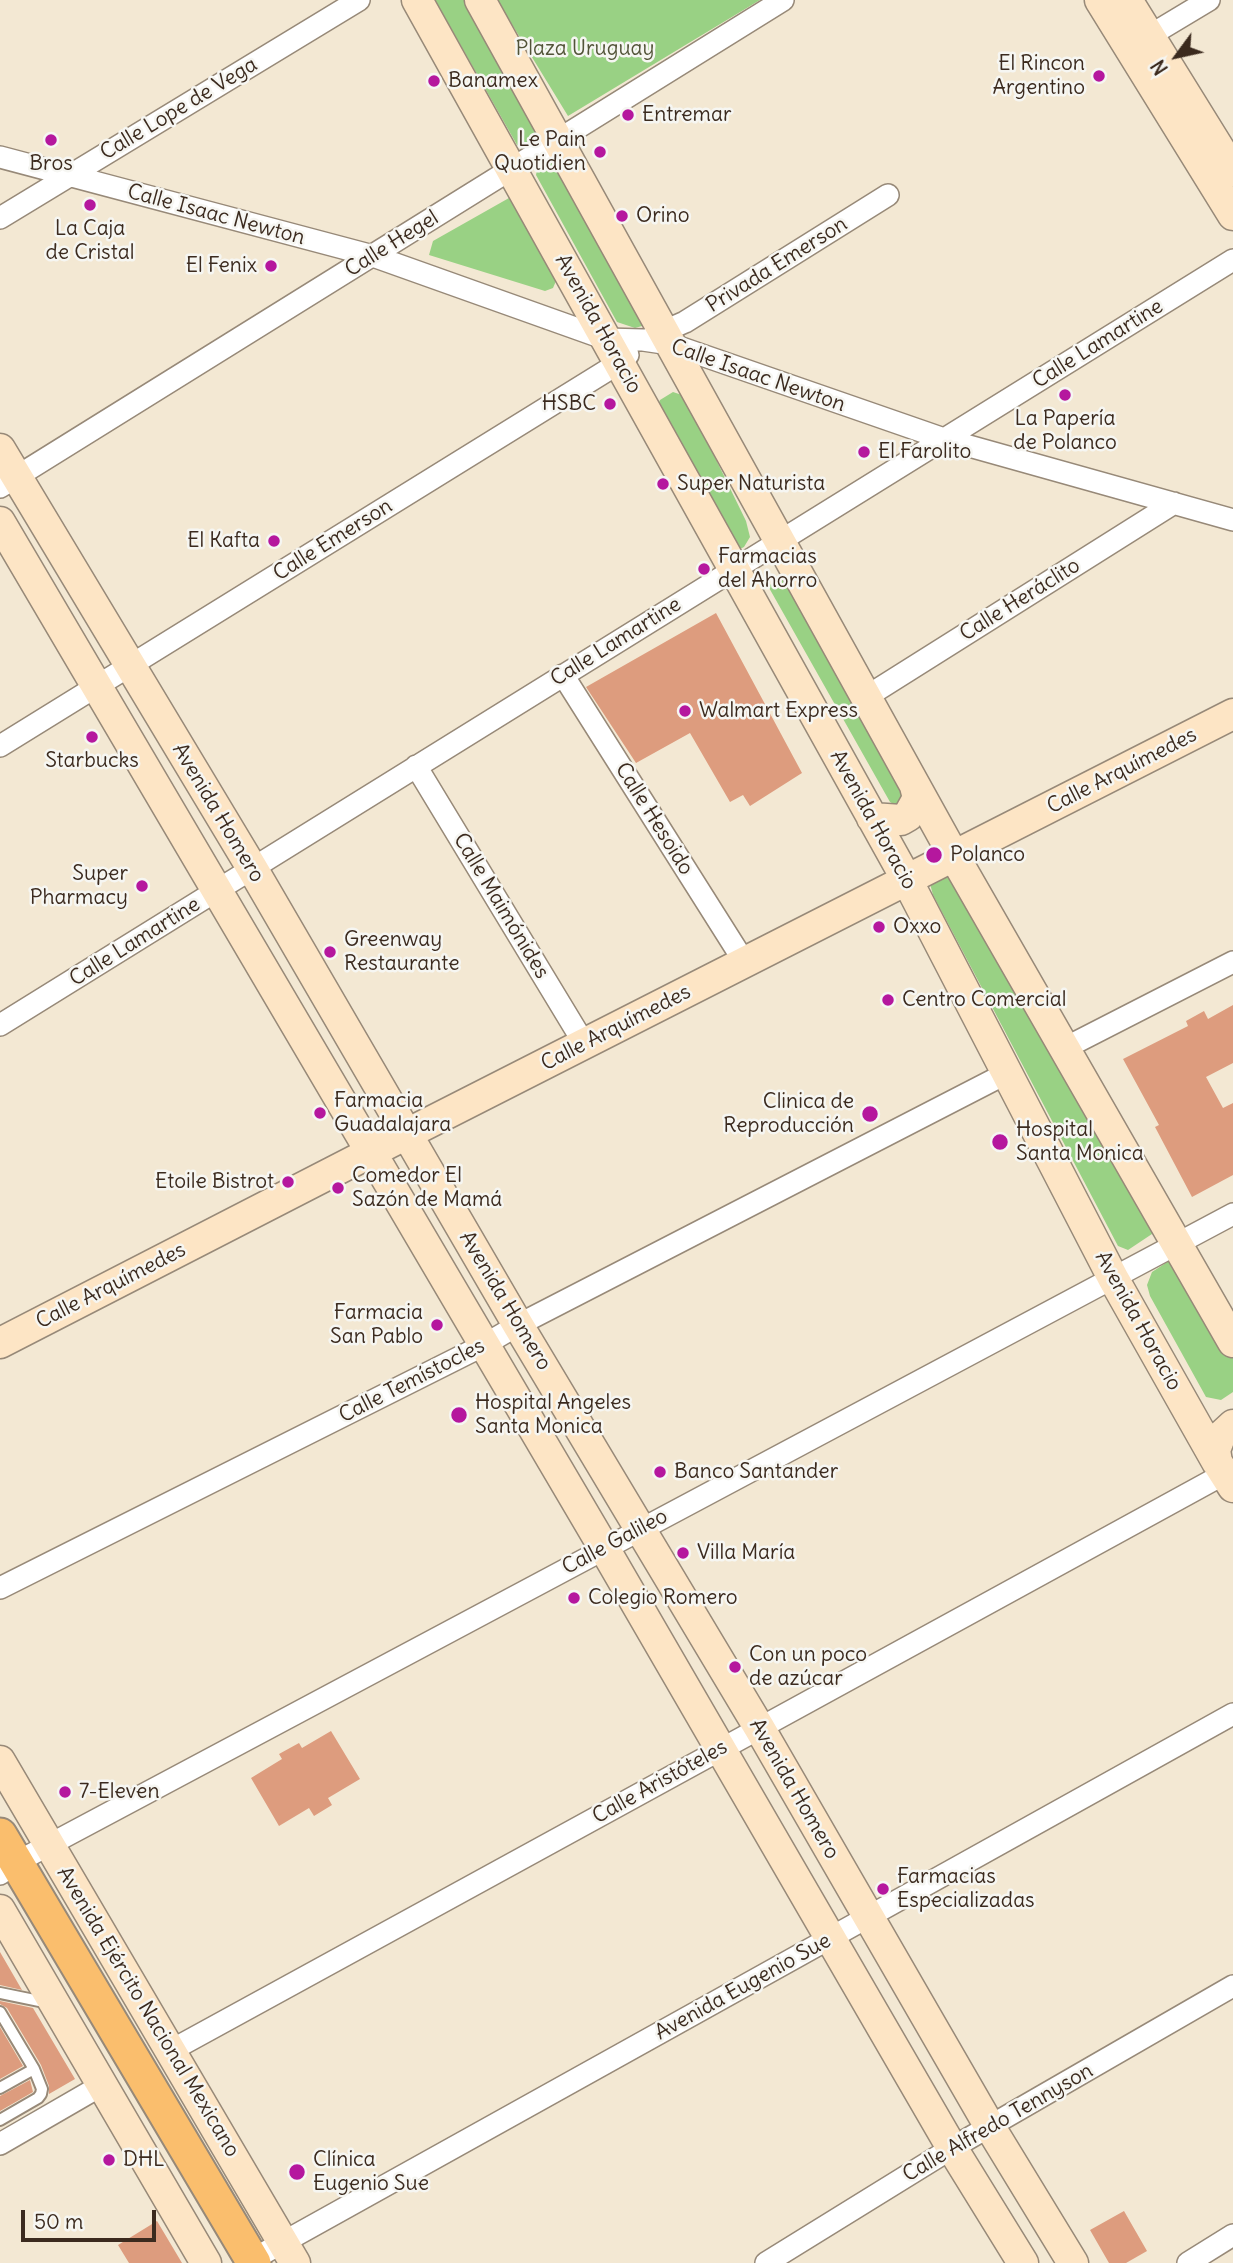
<!DOCTYPE html>
<meta charset="utf-8">
<style>
body{margin:0}
#map{position:relative;width:1233px;height:2263px;overflow:hidden;background:#f3e8d3;font-family:Delius,sans-serif}
canvas{display:block}
.north{position:absolute;left:1142px;top:21px;width:70px;height:70px;-webkit-text-stroke:5px #f6f6f2;paint-order:stroke;rotate:237deg;font-size:19px;font-weight:700;line-height:28px;text-align:center;color:#3b2a1e}
.north::after{content:'';display:block;margin:auto;width:24px;height:32px;background:#3b2a1e;clip-path:polygon(50% 0,100% 100%,50% 72%,0 100%)}
.scale{position:absolute;left:21px;top:2210px;width:135px;height:32px;box-sizing:border-box;border:4px solid #3b2a1e;border-top:0;padding-left:9px;font-size:21px;line-height:24px;white-space:nowrap;color:#3b2a1e;-webkit-text-stroke:5px #f6f6f2;paint-order:stroke}
</style>
<div id="map">
<canvas width="1233" height="2263"></canvas>
<div class="north">N</div>
<div class="scale">50 m</div>
</div>
<script>
const g = document.querySelector('canvas').getContext('2d');
g.lineJoin = 'round';
function fillPath(path, color) { g.fillStyle = color; g.fill(path, 'evenodd'); }
const toPath = rows => new Path2D(rows.map(r => 'M' + r).join(''));
function strokePath(path, color, width, dash) { g.strokeStyle = color; g.lineWidth = width; g.lineCap = dash ? 'butt' : 'round'; g.setLineDash(dash || []); g.stroke(path); }
function drawText(font, color, halo, rows, align = 'center') {
  g.font = font + ' Delius,sans-serif'; g.lineWidth = 5; g.setLineDash([]); g.textBaseline = 'middle'; g.strokeStyle = halo; g.fillStyle = color; for (const [text, x, y, turn = 0] of rows) {
    g.save(); g.translate(x, y); g.rotate((+turn || 0) * Math.PI / 180); g.textAlign = isNaN(turn) ? turn : align; if (halo) g.strokeText(text, 0, 0); g.fillText(text, 0, 0); g.restore();
  }
}
const green = toPath([
 [435,0,470,0,547,134,523,150,517,145],
 [497,0,760,0,568,116],
 [552,160,645,319,642,326,635,328,617,322,536,175,537,170],
 [509,198,556,281,553,288,545,291,429,255,433,241],
 [673,392,685,396,746,521,750,537,744,547,736,551,656,410,660,400],
 [792,572,906,793,897,806,890,802,768,586],
 [943,865,1157,1224,1152,1234,1128,1250,1118,1246,933,895,928,876],
 [1178,1255,1233,1344,1233,1392,1221,1400,1206,1397,1150,1296,1147,1285,1152,1272]
]);
const building = toPath([
 [716,613,802,773,750,806,743,795,730,802,690,733,636,763,586,687],
 [1233,1005,1233,1063,1206,1077,1223,1108,1233,1103,1233,1175,1192,1197,1155,1127,1159,1125,1123,1059,1188,1026,1186,1021,1204,1011,1208,1019],
 [331,1731,360,1779,328,1798,332,1805,314,1816,309,1808,279,1826,251,1778,282,1759,279,1754,299,1743,302,1748],
 [0,1952,22,1990,0,1985],
 [0,2001,33,2008,75,2079,49,2094,49,2086,41,2065,7,2008,0,2004],
 [0,2027,23,2066,0,2079],
 [30,2080,33,2092,0,2111,0,2096],
 [1124,2211,1147,2251,1126,2263,1109,2263,1090,2230],
 [157,2221,182,2263,129,2263,118,2245]
]);
const lane = toPath([
 [0,1993,49,2003],
 [0,2012,34,2069,0,2088],
 [0,2120,38,2098,41,2094,42,2089,34,2069]
]);
const street = toPath([
 [1149,36,1209,0],
 [0,157,373,256,606,339,643,340,670,344,944,439,1233,520],
 [0,218,359,0],
 [653,336,685,322,888,195],
 [0,487,783,0],
 [563,675,745,963],
 [866,697,1174,503],
 [0,746,619,363,628,355],
 [416,766,585,1045],
 [0,1025,1233,260],
 [1065,1048,1233,962],
 [0,1588,484,1345,518,1325,1007,1073],
 [0,1874,17,1862,1233,1214],
 [170,2051,1224,1474],
 [0,2144,102,2085],
 [246,2263,1233,1714],
 [766,2263,952,2148,1233,1986],
 [1188,2263,1233,2235]
]);
const secondary = toPath([
 [417,0,907,880,1113,1278,1217,1462],
 [480,0,954,856,1233,1342],
 [1100,0,1233,215],
 [1127,0,1233,171],
 [0,449,252,868,518,1325,760,1729,990,2127,1073,2263],
 [0,522,604,1548,952,2148,1023,2263],
 [872,818,901,820,908,816,918,798,915,786],
 [0,1343,389,1143,1233,714],
 [1233,1425,1220,1437,1215,1450,1217,1462,1233,1487],
 [0,1761,295,2263],
 [0,1910,206,2263]
]);
const primary = toPath([
 [0,1835,254,2263]
]);
const markers = [
 [1099,76,7,"#b5179e"],
 [434,81,7,"#b5179e"],
 [628,115,7,"#b5179e"],
 [51,140,7,"#b5179e"],
 [600,152,7,"#b5179e"],
 [90,205,7,"#b5179e"],
 [622,216,7,"#b5179e"],
 [271,266,7,"#b5179e"],
 [1065,395,7,"#b5179e"],
 [610,404,7,"#b5179e"],
 [864,452,7,"#b5179e"],
 [663,484,7,"#b5179e"],
 [274,541,7,"#b5179e"],
 [704,569,7,"#b5179e"],
 [685,711,7,"#b5179e"],
 [92,737,7,"#b5179e"],
 [934,855,9,"#b5179e"],
 [142,886,7,"#b5179e"],
 [879,927,7,"#b5179e"],
 [330,952,7,"#b5179e"],
 [888,1000,7,"#b5179e"],
 [320,1113,7,"#b5179e"],
 [870,1114,9,"#b5179e"],
 [1000,1142,9,"#b5179e"],
 [288,1182,7,"#b5179e"],
 [338,1188,7,"#b5179e"],
 [437,1325,7,"#b5179e"],
 [459,1415,9,"#b5179e"],
 [660,1472,7,"#b5179e"],
 [683,1553,7,"#b5179e"],
 [574,1598,7,"#b5179e"],
 [735,1667,7,"#b5179e"],
 [65,1792,7,"#b5179e"],
 [883,1889,7,"#b5179e"],
 [109,2160,7,"#b5179e"],
 [297,2172,9,"#b5179e"]
];
const parkNames = [
 ["Plaza Uruguay",585,49]
];
const poiNames = [
 ["El Rincon",1085,64,"right"],
 ["Argentino",1085,88,"right"],
 ["Banamex",448,81],
 ["Entremar",642,115],
 ["Le Pain",586,140,"right"],
 ["Quotidien",586,164,"right"],
 ["Bros",51,164,"center"],
 ["Orino",636,216],
 ["La Caja",90,229,"center"],
 ["de Cristal",90,253,"center"],
 ["El Fenix",257,266,"right"],
 ["HSBC",596,404,"right"],
 ["La Papería",1065,419,"center"],
 ["de Polanco",1065,443,"center"],
 ["El Farolito",878,452],
 ["Super Naturista",677,484],
 ["El Kafta",260,541,"right"],
 ["Farmacias",718,557],
 ["del Ahorro",718,581],
 ["Walmart Express",699,711],
 ["Starbucks",92,761,"center"],
 ["Polanco",950,855],
 ["Super",128,874,"right"],
 ["Pharmacy",128,898,"right"],
 ["Oxxo",893,927],
 ["Greenway",344,940],
 ["Restaurante",344,964],
 ["Centro Comercial",902,1000],
 ["Farmacia",334,1101],
 ["Guadalajara",334,1125],
 ["Clinica de",854,1102,"right"],
 ["Reproducción",854,1126,"right"],
 ["Hospital",1016,1130],
 ["Santa Monica",1016,1154],
 ["Comedor El",352,1176],
 ["Sazón de Mamá",352,1200],
 ["Etoile Bistrot",274,1182,"right"],
 ["Farmacia",423,1313,"right"],
 ["San Pablo",423,1337,"right"],
 ["Hospital Angeles",475,1403],
 ["Santa Monica",475,1427],
 ["Banco Santander",674,1472],
 ["Villa María",697,1553],
 ["Colegio Romero",588,1598],
 ["Con un poco",749,1655],
 ["de azúcar",749,1679],
 ["7-Eleven",79,1792],
 ["Farmacias",897,1877],
 ["Especializadas",897,1901],
 ["DHL",123,2160],
 ["Clínica",313,2160],
 ["Eugenio Sue",313,2184]
];
const streetNames = [
 ["Calle Lope de Vega",179,109,-31],
 ["Calle Isaac Newton",216,215,15],
 ["Calle Hegel",392,244,-32],
 ["Privada Emerson",777,265,-32],
 ["Avenida Horacio",598,324,61],
 ["Calle Lamartine",1098,344,-32],
 ["Calle Isaac Newton",758,376,19],
 ["Calle Emerson",333,540,-32],
 ["Calle Heráclito",1020,600,-32],
 ["Calle Lamartine",616,642,-32],
 ["Calle Arquímedes",1122,771,-27],
 ["Avenida Homero",218,813,59],
 ["Calle Hesoido",654,819,58],
 ["Avenida Horacio",873,820,61],
 ["Calle Maimónides",501,906,59],
 ["Calle Lamartine",135,942,-32],
 ["Calle Arquímedes",616,1028,-27],
 ["Calle Arquímedes",111,1286,-27],
 ["Avenida Homero",505,1301,59],
 ["Avenida Horacio",1138,1321,61],
 ["Calle Temístocles",412,1381,-27],
 ["Calle Galileo",615,1542,-28],
 ["Calle Aristóteles",660,1782,-29],
 ["Avenida Homero",794,1789,60],
 ["Avenida Eugenio Sue",743,1987,-29],
 ["Avenida Ejército Nacional Mexicano",148,2012,59],
 ["Calle Alfredo Tennyson",998,2123,-30]
];
fillPath(green, '#99d184');
fillPath(building, '#dd9c7e');
strokePath(lane, '#978978', 14);
strokePath(street, '#978978', 24);
strokePath(secondary, '#978978', 33);
strokePath(primary, '#978978', 37);
strokePath(lane, '#fff', 10);
strokePath(street, '#fff', 21);
strokePath(secondary, '#fde5c5', 30);
strokePath(primary, '#fabe6d', 33);
for (const [x, y, r, color] of markers) { const dot = new Path2D(); dot.arc(x, y, r, 0, 2 * Math.PI); g.fillStyle = color; g.fill(dot); strokePath(dot, '#f6f6f2', 2.5); }
drawText('21px', '#525438', '#f6f6f2', parkNames);
drawText('21px', '#3b2a1e', '#f6f6f2', poiNames, 'left');
drawText('21px', '#3b2a1e', '#f6f6f2', streetNames);
</script>
